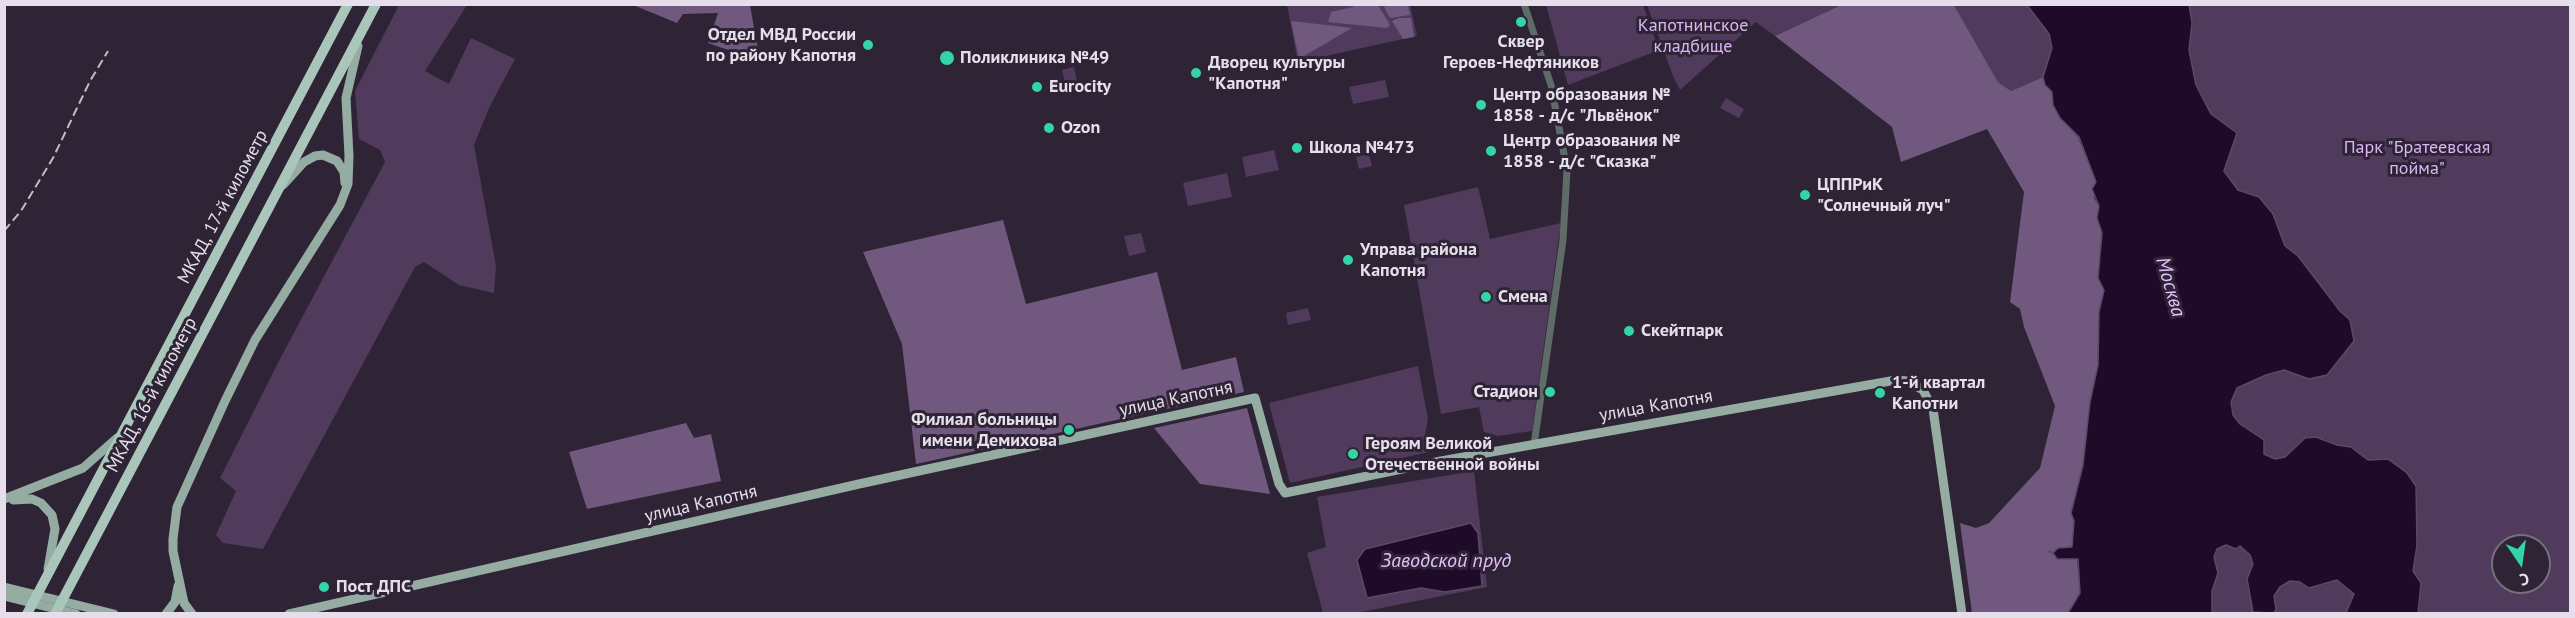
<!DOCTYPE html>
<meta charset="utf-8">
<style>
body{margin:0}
#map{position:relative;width:2575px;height:618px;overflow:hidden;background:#2e2435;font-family:"PT Sans",sans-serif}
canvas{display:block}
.frame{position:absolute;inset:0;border:6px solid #e6dfeb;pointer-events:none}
.north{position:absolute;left:2491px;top:534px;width:60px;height:60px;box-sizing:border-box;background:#2e2435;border:2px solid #786f7e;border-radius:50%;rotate:167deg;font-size:16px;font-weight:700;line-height:24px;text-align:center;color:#e6dfeb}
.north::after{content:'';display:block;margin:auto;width:21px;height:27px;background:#35d4a7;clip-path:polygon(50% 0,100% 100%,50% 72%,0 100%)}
</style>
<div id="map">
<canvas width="2575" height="618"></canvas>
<div class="frame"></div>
<div class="north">С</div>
</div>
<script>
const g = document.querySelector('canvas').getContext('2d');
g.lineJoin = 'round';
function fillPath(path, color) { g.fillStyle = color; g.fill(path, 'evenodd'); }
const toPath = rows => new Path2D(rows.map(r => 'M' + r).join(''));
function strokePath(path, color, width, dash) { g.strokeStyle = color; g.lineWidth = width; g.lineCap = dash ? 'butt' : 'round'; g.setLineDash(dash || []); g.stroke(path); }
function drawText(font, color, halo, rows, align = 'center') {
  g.font = font + ' "PT Sans",sans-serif'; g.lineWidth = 6; g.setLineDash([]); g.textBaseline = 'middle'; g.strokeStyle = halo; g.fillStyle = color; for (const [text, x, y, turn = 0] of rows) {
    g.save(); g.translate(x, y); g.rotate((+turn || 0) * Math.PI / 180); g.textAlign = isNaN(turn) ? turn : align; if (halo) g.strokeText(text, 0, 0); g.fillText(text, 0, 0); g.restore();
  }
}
const green = toPath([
 [399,5,467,5,425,71,449,84,471,38,515,59,489,108,474,145,496,266,494,293,459,285,424,262,415,267,263,549,223,543,216,535,236,491,220,478,280,359,385,162,380,150,359,139,355,91],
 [1287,5,1410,5,1417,36,1298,62],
 [1546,5,1643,5,1659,50,1568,85],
 [1647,5,1841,5,1775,36,1756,22,1680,90,1673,76],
 [1954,5,2027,5,2049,34,2052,48,2043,77,2011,91,1998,82],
 [2189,5,2570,5,2570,613,2418,613,2420,603,2413,571,2417,545,2416,486,2378,459,2368,460,2351,447,2337,445,2325,439,2305,438,2285,457,2275,459,2264,454,2264,440,2240,424,2233,415,2231,402,2237,388,2266,375,2284,370,2309,379,2350,320,2340,311,2298,256,2285,247,2273,214,2259,197,2238,190,2224,171,2237,133,2211,114,2196,85,2189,50,2192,23],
 [2503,546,2539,546,2539,582,2503,582],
 [1074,67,1078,87,1067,90,1062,70],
 [1385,80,1389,97,1353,104,1349,87],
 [1726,98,1744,109,1739,118,1720,108],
 [1274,150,1279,170,1246,177,1242,157],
 [1369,154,1372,166,1359,169,1356,157],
 [1227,173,1232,197,1188,206,1183,183],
 [1478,187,1490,239,1561,223,1532,431,1498,436,1484,432,1479,407,1441,414,1404,205],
 [1141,233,1146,252,1129,256,1124,236],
 [1308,308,1311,320,1288,325,1286,313],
 [1418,366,1428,419,1425,435,1429,452,1290,483,1269,403],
 [1474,471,1487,587,1356,613,1323,613,1307,553,1326,547,1317,497],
 [2226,545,2240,545,2250,555,2253,564,2247,579,2253,612,2271,613,2215,614,2212,611,2212,591,2218,573,2214,557,2217,549],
 [2338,580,2354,594,2346,614,2274,613,2276,609,2274,596,2280,587,2290,581,2300,582,2316,587]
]);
const forest = toPath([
 [1388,4,1408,5,1410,15,1390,18,1384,7],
 [633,5,750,5,760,61,708,43,718,13,683,14,677,23],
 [1353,5,1378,5,1390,25,1387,28,1328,22,1331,12,1353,7],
 [1841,5,1954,5,1998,82,2011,91,2043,77,2045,85,2052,92,2053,105,2060,118,2078,137,2096,182,2094,198,2099,206,2097,218,2102,233,2098,278,2104,290,2099,312,2098,365,2090,402,2083,465,2077,489,2072,547,2057,559,2077,559,2080,593,2068,613,1972,613,1960,523,1976,528,1989,523,2040,468,2055,406,2024,327,2020,309,2010,302,2024,192,1987,129,1901,162,1892,127,1775,36],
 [1399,18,1411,18,1414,37,1403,39,1392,21],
 [1291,21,1352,28,1299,59],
 [1003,220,1026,304,1157,272,1182,370,1236,357,1244,392,916,464,902,344,863,252],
 [1247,408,1270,494,1200,484,1154,428],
 [686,423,694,438,711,434,721,481,587,509,569,452]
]);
const water = toPath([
 [2027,5,2189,5,2192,23,2189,50,2196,85,2211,114,2237,133,2224,171,2238,190,2259,197,2273,214,2285,246,2298,256,2340,311,2350,320,2354,341,2327,375,2309,379,2284,370,2266,375,2237,388,2231,402,2233,415,2240,424,2264,440,2264,454,2275,459,2285,457,2305,438,2316,437,2337,445,2351,447,2368,460,2388,459,2407,473,2416,486,2417,545,2413,571,2421,583,2418,613,2346,613,2354,594,2337,580,2309,588,2300,582,2290,581,2280,587,2274,596,2276,609,2274,613,2253,612,2247,579,2253,564,2250,555,2240,546,2236,549,2226,545,2217,549,2214,557,2218,573,2212,591,2212,611,2215,613,2068,613,2080,593,2078,559,2057,559,2053,553,2058,548,2072,547,2074,521,2071,513,2083,465,2090,402,2098,365,2099,312,2104,290,2098,278,2102,233,2097,218,2099,206,2092,189,2096,182,2079,137,2060,118,2053,105,2052,92,2045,85,2043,77,2052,48,2049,34,2027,5],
 [1471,523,1478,533,1482,586,1445,592,1421,588,1367,598,1357,560,1365,549,1471,523]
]);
const stream = toPath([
 [2049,551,2053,553]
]);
const minor = toPath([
 [1524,4,1551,85,1567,170,1563,240,1534,445]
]);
const major = toPath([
 [283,185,304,162,315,156,323,155,337,161,344,172,345,183],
 [4,499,83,468,117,438],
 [13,500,32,499,41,503,52,515,55,529,48,569],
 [4,587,114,614],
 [4,596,76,614],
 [166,614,175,602,178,586],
 [192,614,184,603,173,551,173,539,177,507,225,401,255,340,340,205,348,184,349,156,346,98,358,46],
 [289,614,859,484,1255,398,1279,484,1285,493,1441,461,1896,380,1907,381,1923,390,1933,409,1962,614]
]);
const highway = toPath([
 [27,614,348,4],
 [55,614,376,4]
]);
const rail = toPath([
 [4,231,21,211,53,158,90,81,108,51]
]);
const markers = [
 [1521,22,6,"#35d4a7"],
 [868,45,6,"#35d4a7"],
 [947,58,8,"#35d4a7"],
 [1196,73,6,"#35d4a7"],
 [1037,87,6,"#35d4a7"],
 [1481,105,6,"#35d4a7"],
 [1049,128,6,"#35d4a7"],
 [1297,148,6,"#35d4a7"],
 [1491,151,6,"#35d4a7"],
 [1805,195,6,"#35d4a7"],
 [1348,260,6,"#35d4a7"],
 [1486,297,6,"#35d4a7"],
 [1629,331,6,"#35d4a7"],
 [1550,392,6,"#35d4a7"],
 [1880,393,6,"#35d4a7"],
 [1069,430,6,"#35d4a7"],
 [1353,454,6,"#35d4a7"],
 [324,587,6,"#35d4a7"]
];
const parkNames = [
 ["Капотнинское",1693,26],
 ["кладбище",1693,47],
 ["Парк \"Братеевская",2417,148],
 ["пойма\"",2417,169]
];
const poiNames = [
 ["Отдел МВД России",856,35,"right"],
 ["по району Капотня",856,56,"right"],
 ["Сквер",1521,42,"center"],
 ["Героев-Нефтяников",1521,63,"center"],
 ["Поликлиника №49",960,58],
 ["Дворец культуры",1208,63],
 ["\"Капотня\"",1208,84],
 ["Eurocity",1049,87],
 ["Центр образования №",1493,95],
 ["1858 - д/с \"Львёнок\"",1493,116],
 ["Ozon",1061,128],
 ["Центр образования №",1503,141],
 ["1858 - д/с \"Сказка\"",1503,162],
 ["Школа №473",1309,148],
 ["ЦППРиК",1817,185],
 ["\"Солнечный луч\"",1817,206],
 ["Управа района",1360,250],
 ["Капотня",1360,271],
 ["Смена",1498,297],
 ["Скейтпарк",1641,331],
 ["1-й квартал",1892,383],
 ["Капотни",1892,404],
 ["Стадион",1538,392,"right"],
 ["Филиал больницы",1057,420,"right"],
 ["имени Демихова",1057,441,"right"],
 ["Героям Великой",1365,444],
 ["Отечественной войны",1365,465],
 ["Пост ДПС",336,587]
];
const streetNames = [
 ["МКАД, 17-й километр",223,207,-62],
 ["МКАД, 16-й километр",152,395,-62],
 ["улица Капотня",1176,399,-12],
 ["улица Капотня",1656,406,-10],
 ["улица Капотня",701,504,-13]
];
const waterNames = [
 ["Москва",2170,287,74],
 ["Заводской пруд",1446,561]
];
fillPath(green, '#513b5d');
fillPath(forest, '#70587e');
fillPath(water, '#1f0a2a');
strokePath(water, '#5b4a64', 1.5);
strokePath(stream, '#5b4a64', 2);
strokePath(minor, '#5f6b66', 7);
strokePath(major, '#95aca3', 9);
strokePath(highway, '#aac6bb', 10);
strokePath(rail, '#c3bbc8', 2, [9, 4.5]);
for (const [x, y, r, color] of markers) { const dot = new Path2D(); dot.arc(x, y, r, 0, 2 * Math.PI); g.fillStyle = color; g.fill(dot); strokePath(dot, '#2e2435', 2); }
drawText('18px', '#dcb5f4', '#2e2435', parkNames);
drawText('bold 18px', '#e6dfeb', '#2e2435', poiNames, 'left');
drawText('18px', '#e6dfeb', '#2e2435', streetNames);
drawText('italic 20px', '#e7bffe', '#2e2435', waterNames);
</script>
